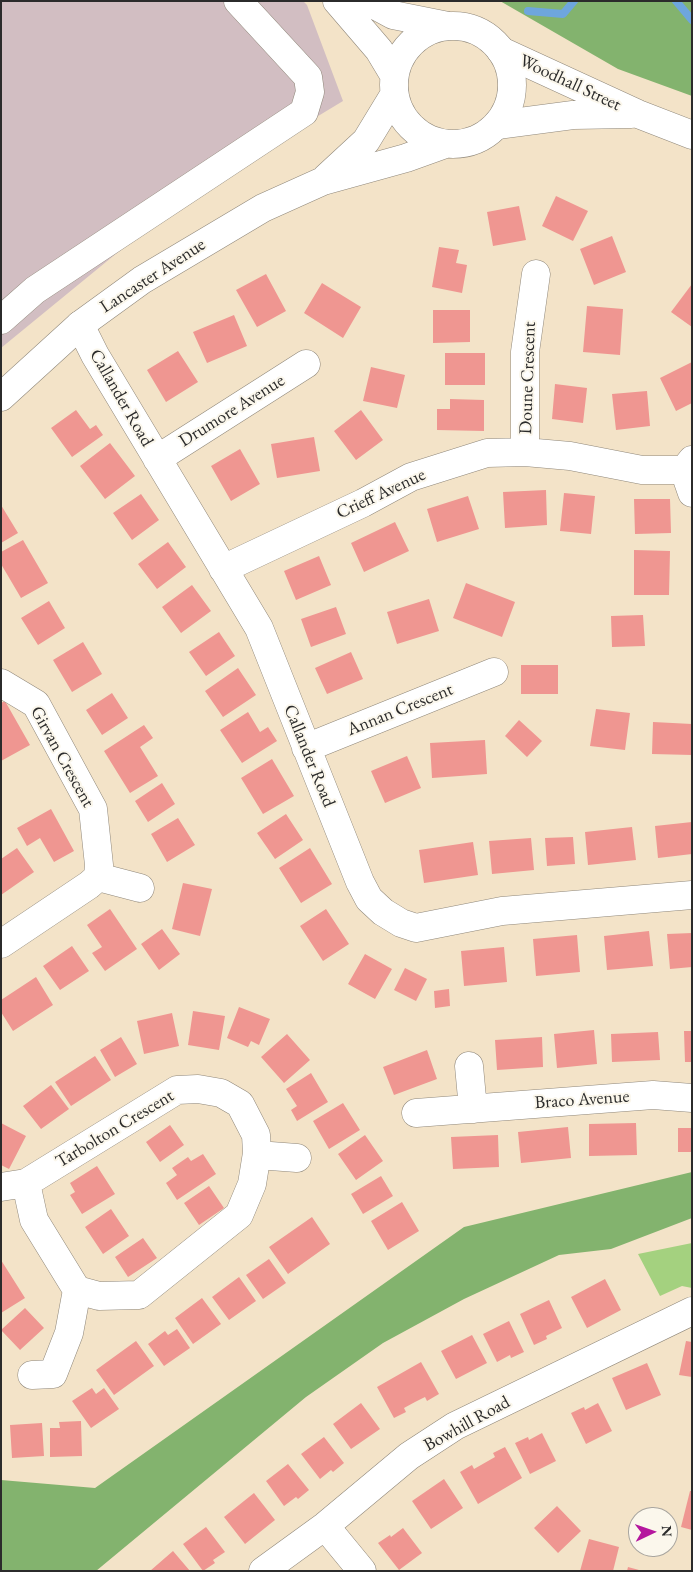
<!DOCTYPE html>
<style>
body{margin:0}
#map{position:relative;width:693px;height:1572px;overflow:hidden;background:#f3e3c8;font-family:"EB Garamond",serif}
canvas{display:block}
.frame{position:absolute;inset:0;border:2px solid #2b2b2b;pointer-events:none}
.north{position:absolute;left:628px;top:1507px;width:50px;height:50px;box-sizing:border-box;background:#fbf7ec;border:1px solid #a8a59f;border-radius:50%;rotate:87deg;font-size:14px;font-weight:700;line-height:20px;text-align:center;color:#2b2b2b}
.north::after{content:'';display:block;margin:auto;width:18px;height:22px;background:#b5179e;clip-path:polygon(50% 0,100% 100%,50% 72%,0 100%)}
</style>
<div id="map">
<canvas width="693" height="1572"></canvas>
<div class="frame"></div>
<div class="north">N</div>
</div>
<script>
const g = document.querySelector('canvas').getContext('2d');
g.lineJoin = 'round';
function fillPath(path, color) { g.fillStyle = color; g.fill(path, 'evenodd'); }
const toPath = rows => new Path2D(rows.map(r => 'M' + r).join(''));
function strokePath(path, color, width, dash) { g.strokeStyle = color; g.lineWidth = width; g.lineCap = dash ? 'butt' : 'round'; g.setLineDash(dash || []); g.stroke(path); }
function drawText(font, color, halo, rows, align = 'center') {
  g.font = font + ' "EB Garamond",serif'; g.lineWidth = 4; g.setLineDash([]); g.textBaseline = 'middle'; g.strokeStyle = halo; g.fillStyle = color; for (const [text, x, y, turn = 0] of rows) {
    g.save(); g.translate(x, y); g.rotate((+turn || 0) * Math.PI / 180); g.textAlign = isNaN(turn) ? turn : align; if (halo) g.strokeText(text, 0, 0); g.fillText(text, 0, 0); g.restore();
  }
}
const industrial = toPath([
 [1,1,303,1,307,5,343,101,189,194,1,348]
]);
const green = toPath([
 [692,1243,692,1288,682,1286,660,1296,638,1254]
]);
const forest = toPath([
 [500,1,692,1,692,96,618,69],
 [692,1172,692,1218,611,1249,559,1255,464,1299,383,1343,306,1397,96,1571,1,1571,1,1480,95,1488,464,1227]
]);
const stream = toPath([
 [676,1,692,20],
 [528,11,563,14,574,1]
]);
const building = toPath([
 [556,196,588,211,573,241,542,226],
 [519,206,526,240,493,246,487,212],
 [612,236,626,272,594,285,580,249],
 [439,247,459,250,456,263,467,265,462,293,432,287],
 [266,274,286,311,257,327,236,290],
 [322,283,361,307,343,338,304,313],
 [692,284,692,327,671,312],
 [587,306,623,309,620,355,583,352],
 [433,310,470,310,470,342,433,343],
 [234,315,247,346,207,363,193,332],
 [178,351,198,382,166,402,147,370],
 [445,353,485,353,485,385,445,385],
 [692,362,692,403,676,411,660,378],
 [371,367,405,375,397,408,363,401],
 [555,384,587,388,583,423,552,419],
 [647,391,650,426,616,430,612,394],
 [450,399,484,400,484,431,437,430,437,409,450,409],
 [76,410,90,429,96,425,103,435,72,457,51,428],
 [361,410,383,440,356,460,334,431],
 [314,437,320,471,277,478,271,444],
 [110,443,135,476,105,499,80,466],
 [240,449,260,484,231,501,211,466],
 [546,490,547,525,505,528,503,492],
 [564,493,595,496,591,534,560,531],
 [141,494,159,520,132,540,113,513],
 [468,496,479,529,437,542,427,509],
 [634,499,670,499,671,533,635,534],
 [1,505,18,533,1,543],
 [395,522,409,551,364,572,351,543],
 [23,540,48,583,21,598,1,564,1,552],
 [168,542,186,567,157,589,138,564],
 [634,550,670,551,669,595,634,595],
 [319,556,331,585,296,600,284,571],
 [466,583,515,602,502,637,453,618],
 [192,585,211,611,181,633,162,607],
 [429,599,439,631,397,644,387,612],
 [49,601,65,628,38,645,21,618],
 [336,607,346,634,311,647,301,619],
 [643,615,645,646,612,647,611,616],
 [219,632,235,656,206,676,189,652],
 [83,642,102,674,72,692,53,660],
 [351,652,363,679,327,694,315,668],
 [521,665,558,665,558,694,521,694],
 [238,668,256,695,223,717,205,691],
 [112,693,128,718,102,735,86,710],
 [5,701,30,745,1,761,1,703],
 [596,709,630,713,625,750,590,746],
 [248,712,260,732,268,727,277,741,242,763,220,730],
 [519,720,542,741,527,757,505,736],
 [653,722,692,724,692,755,652,754],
 [144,725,153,738,140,747,158,776,130,793,104,751],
 [485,740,487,774,432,778,430,743],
 [407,756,421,788,385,803,371,771],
 [272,759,294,796,263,814,241,778],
 [162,783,175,804,148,822,135,801],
 [51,809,74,851,54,862,40,838,27,846,17,828],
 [286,814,303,840,275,859,257,833],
 [178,818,195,845,167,862,151,834],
 [692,822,692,854,658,858,655,826],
 [632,827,636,860,588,865,585,832],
 [573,837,575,864,547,866,545,838],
 [531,838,534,870,492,874,489,841],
 [473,842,478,875,424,883,419,850],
 [17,848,34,872,1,895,1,859],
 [310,848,332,884,301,903,279,868],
 [183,883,212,889,200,936,172,929],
 [110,909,137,949,105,971,92,953,102,947,87,925],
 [326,909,349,944,323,961,300,926],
 [162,929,180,954,159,970,141,944],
 [649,931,653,966,607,970,604,936],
 [692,933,692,967,670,969,667,934],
 [577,935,580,972,536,976,533,939],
 [72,946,89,971,60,990,43,966],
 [504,947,507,982,464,986,461,951],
 [365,954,392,969,375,999,348,984],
 [405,968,427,979,416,1001,394,990],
 [36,977,53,1005,13,1031,1,1012,1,1000],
 [449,989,450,1006,435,1008,434,991],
 [239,1007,270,1019,259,1045,251,1041,248,1047,227,1038],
 [193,1011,225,1016,219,1050,188,1045],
 [172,1013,179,1046,144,1054,137,1021],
 [594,1030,597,1064,557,1068,554,1034],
 [684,1031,692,1031,692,1062,685,1062],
 [658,1032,660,1060,612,1062,611,1034],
 [287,1034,310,1060,284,1083,261,1057],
 [121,1037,137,1064,115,1077,100,1050],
 [542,1037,543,1067,497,1070,495,1040],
 [427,1050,437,1079,394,1095,383,1067],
 [95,1056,111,1080,71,1106,55,1082],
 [311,1073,328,1102,297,1121,291,1110,297,1106,286,1089],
 [51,1085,69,1109,41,1129,23,1106],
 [343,1103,360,1130,329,1149,313,1121],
 [1,1123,26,1136,9,1169,1,1165],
 [636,1123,637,1155,589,1156,589,1124],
 [170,1125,184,1145,160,1162,146,1142],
 [568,1127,571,1158,521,1163,518,1132],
 [678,1128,692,1128,692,1152,678,1152],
 [365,1135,383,1161,356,1180,338,1154],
 [498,1135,499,1167,453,1169,451,1137],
 [203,1154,216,1174,177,1200,166,1183,177,1175,172,1168,188,1157,191,1161],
 [97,1166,115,1194,82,1214,70,1195,75,1192,70,1183],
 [381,1176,393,1196,363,1214,351,1194],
 [209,1186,224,1208,199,1225,184,1203],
 [402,1202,419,1231,388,1250,371,1221],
 [111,1209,129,1236,103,1254,85,1227],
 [312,1217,330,1244,288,1274,269,1247],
 [143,1238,157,1258,128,1277,115,1257],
 [269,1259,286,1283,263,1299,246,1275],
 [1,1260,25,1298,1,1313],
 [239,1277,256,1301,229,1320,212,1297],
 [605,1279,621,1310,587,1328,571,1297],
 [202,1298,221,1324,193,1344,175,1318],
 [549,1300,562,1328,546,1336,547,1339,534,1345,520,1314],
 [25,1308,44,1328,20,1350,1,1330],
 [509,1321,524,1352,511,1358,510,1355,497,1362,483,1334],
 [177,1329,190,1348,164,1366,148,1344,165,1331,168,1335],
 [472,1335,487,1363,456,1379,441,1351],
 [136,1341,154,1366,114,1395,96,1370],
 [686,1341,692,1342,692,1377,679,1375],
 [421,1362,439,1394,427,1401,425,1397,415,1402,404,1408,406,1412,394,1418,377,1387],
 [647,1363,661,1395,626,1410,612,1378],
 [92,1388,96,1394,104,1388,119,1409,91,1428,72,1401],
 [361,1403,380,1429,351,1449,333,1424],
 [598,1403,612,1431,586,1444,571,1413,584,1407,585,1410],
 [81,1421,82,1456,50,1457,50,1428,60,1428,59,1422],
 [42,1423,44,1456,12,1458,10,1425],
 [542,1433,556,1461,530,1474,515,1443,528,1437,529,1440],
 [324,1437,344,1463,333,1472,331,1470,320,1479,301,1454],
 [505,1447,522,1478,478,1504,460,1472,472,1465,474,1469,495,1457,493,1453],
 [288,1464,309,1490,298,1499,296,1497,284,1506,266,1481],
 [444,1479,463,1508,431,1529,412,1501],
 [690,1491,692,1491,692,1530,681,1527],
 [254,1493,275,1520,245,1544,224,1517],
 [557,1506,581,1531,558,1553,534,1528],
 [206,1527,225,1552,213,1560,215,1563,203,1571,183,1544],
 [403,1528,422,1553,399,1570,378,1543,390,1535,391,1537],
 [589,1539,619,1547,613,1571,580,1571],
 [173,1551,190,1571,150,1571],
 [628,1567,639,1570,639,1571,627,1571]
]);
const minor = toPath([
 [501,51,638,114,692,135],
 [497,125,573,115,631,114],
 [1,320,35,290,304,112,310,92,308,77,238,1],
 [80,325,95,355,259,628,360,882,369,899,383,912,401,923,416,928,502,911,692,895],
 [525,452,525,352,536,274],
 [157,459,306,364],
 [684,470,692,493],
 [223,569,363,503,411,477,487,453,525,452,570,456,642,470,684,470,692,460],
 [1,683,36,704,93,809,99,865,98,877,89,885,1,944],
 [306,748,494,672],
 [98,877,140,888],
 [469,1066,473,1109],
 [416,1113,653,1095,692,1098],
 [257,1155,297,1158],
 [1,1187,26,1183,177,1090,198,1089,221,1093,240,1104,256,1135,257,1153,252,1184,239,1215,139,1295,99,1296,77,1290,34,1220,26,1183],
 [32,1375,53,1374,69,1333,77,1290],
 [325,1526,362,1571],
 [263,1571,325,1526,409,1456,455,1426,692,1311]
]);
const major = toPath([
 [337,1,379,50,394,75],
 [367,1,393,15,448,26],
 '394 85a59 59 0 1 1 118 0a59 59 0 1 1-118 0Z',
 [326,178,366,141,394,95],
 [1,397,80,325,142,280,263,208,323,181,406,158,445,144]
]);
const streetNames = [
 ["Woodhall Street",570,83,25],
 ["Lancaster Avenue",153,276,-33],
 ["Doune Crescent",528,378,-88],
 ["Callander Road",121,398,60],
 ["Drumore Avenue",232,411,-32],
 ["Crieff Avenue",381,494,-25],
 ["Annan Crescent",400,710,-22],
 ["Callander Road",309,756,68],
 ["Girvan Crescent",62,757,61],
 ["Braco Avenue",582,1100,-4],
 ["Tarbolton Crescent",115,1129,-31],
 ["Bowhill Road",467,1424,-29]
];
fillPath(industrial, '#d2bec2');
fillPath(green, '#a4d17f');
fillPath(forest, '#83b36e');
strokePath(stream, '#6ea6dd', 8);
fillPath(building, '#ef9691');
strokePath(minor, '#8f877a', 29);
strokePath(major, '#8f877a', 29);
strokePath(minor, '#fff', 28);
strokePath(major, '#fff', 28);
drawText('18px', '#2b2b2b', '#fbf7ec', streetNames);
</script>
